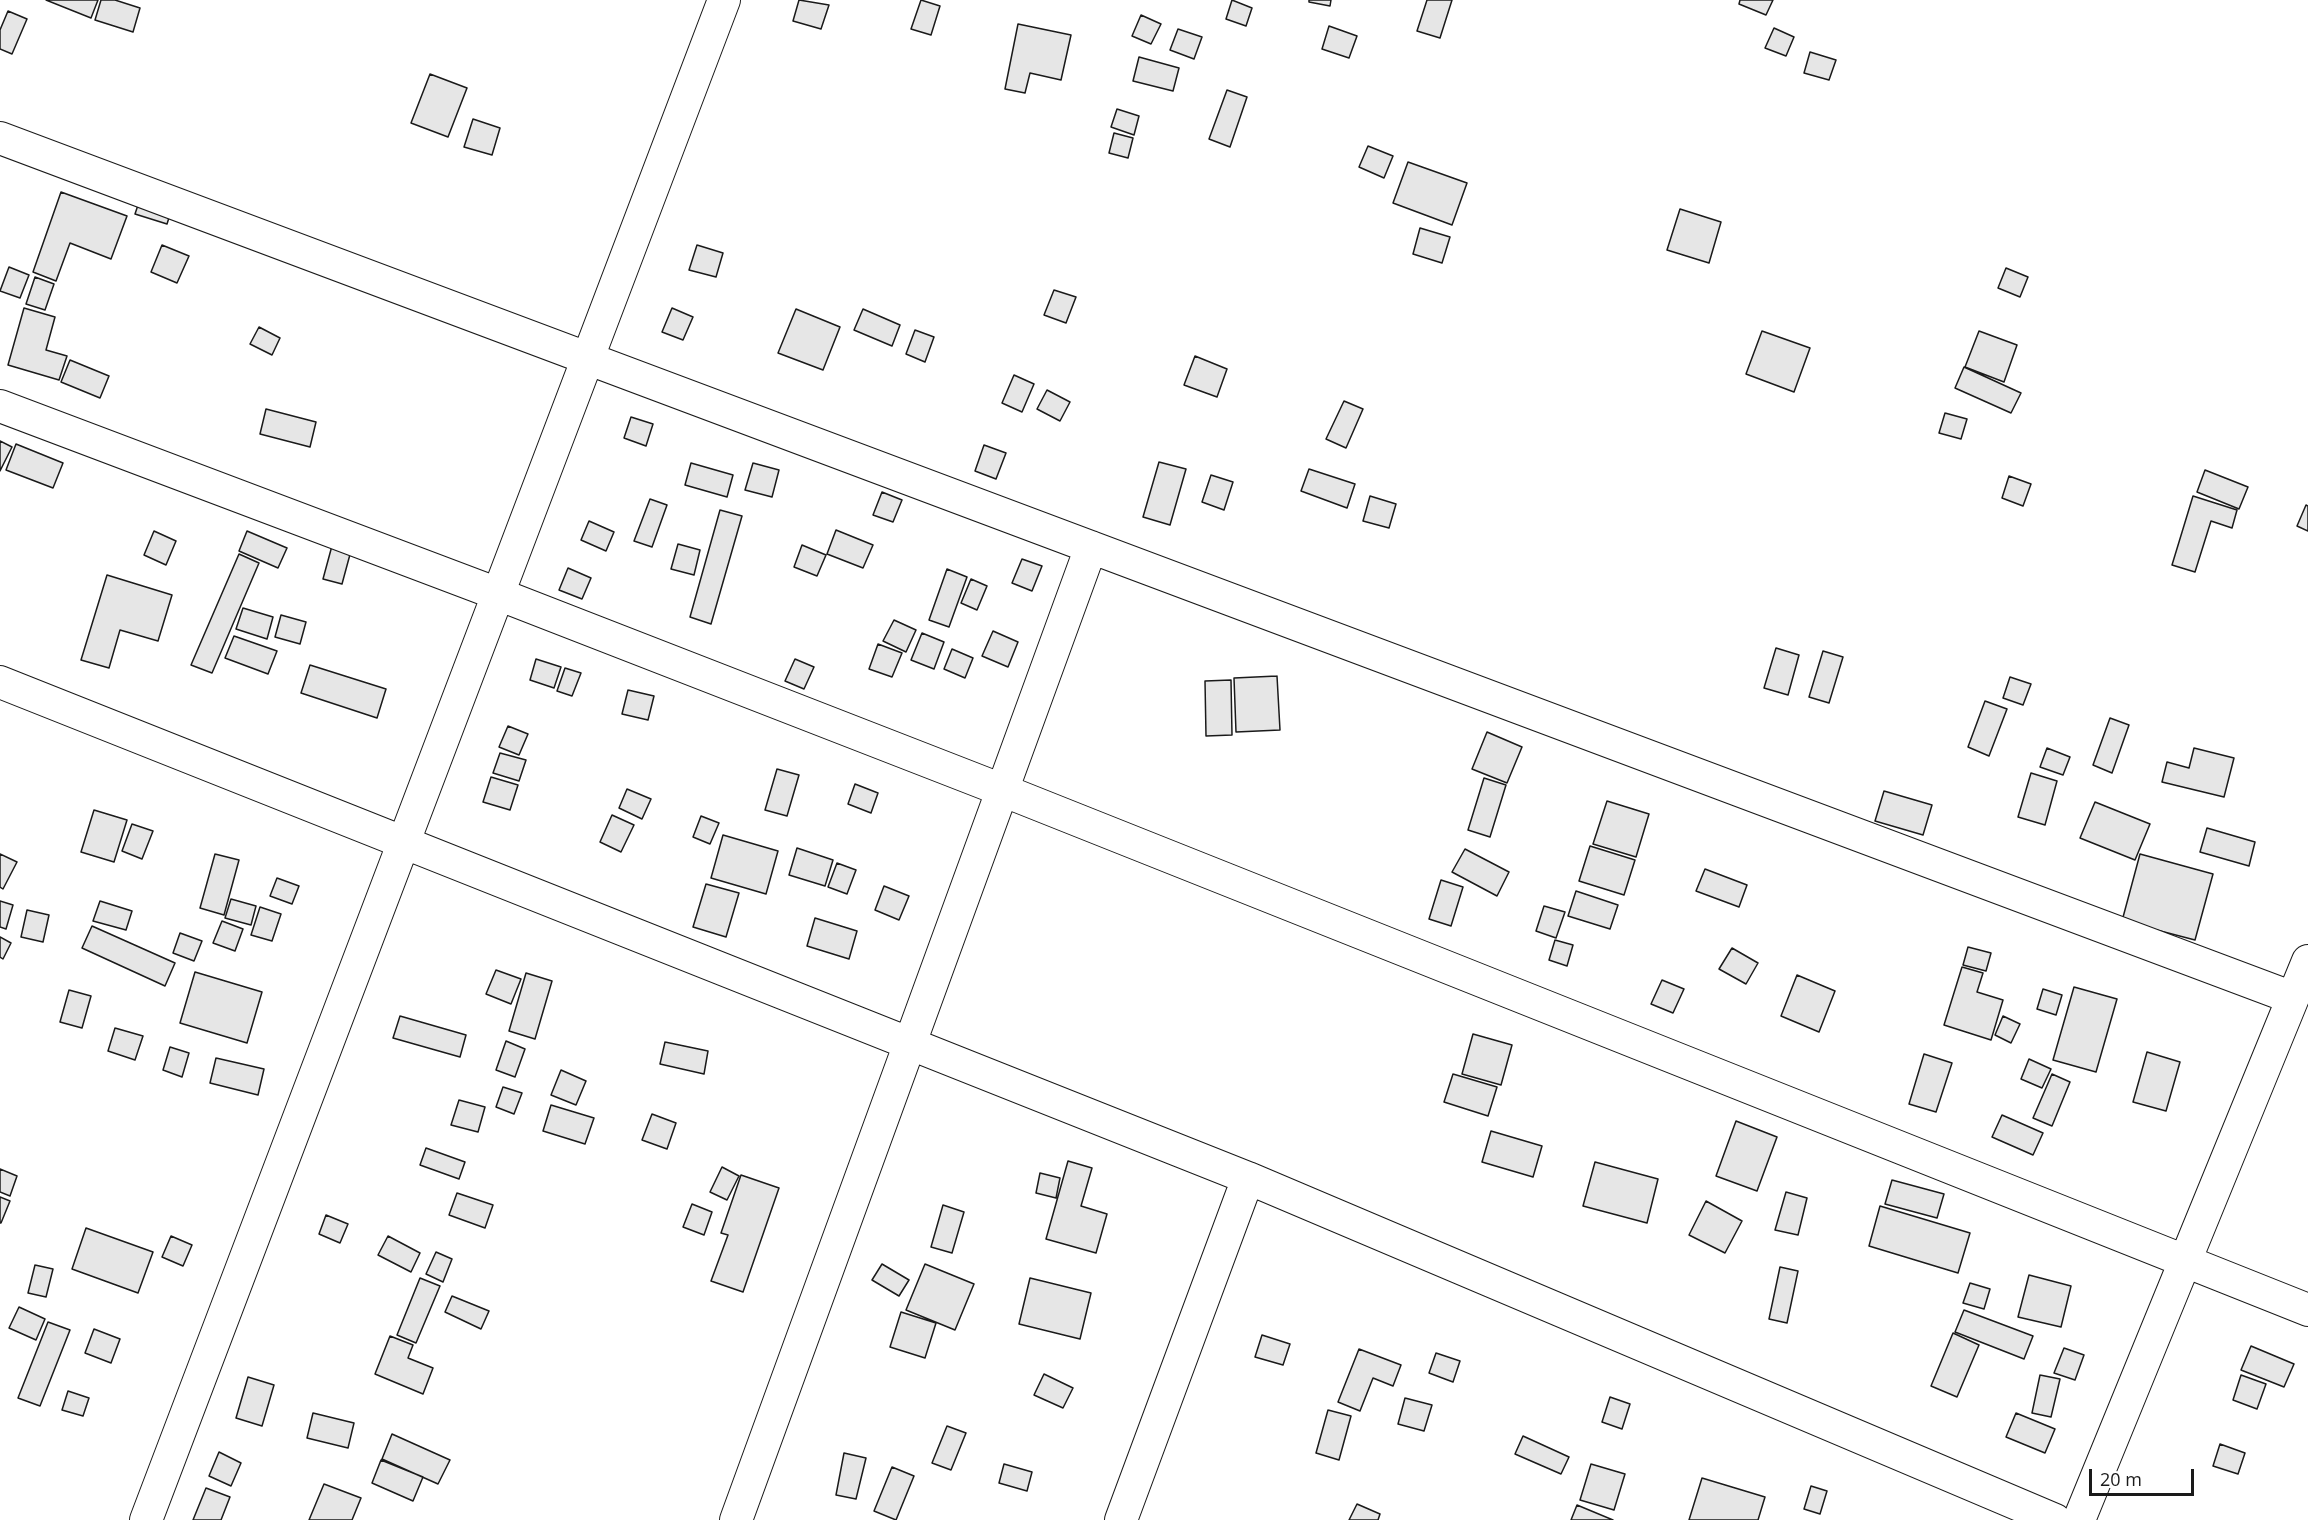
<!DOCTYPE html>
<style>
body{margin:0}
#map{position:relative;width:2308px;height:1520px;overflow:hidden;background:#fff;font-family:"Open Sans",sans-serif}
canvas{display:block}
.scale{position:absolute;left:2089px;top:1469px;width:105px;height:27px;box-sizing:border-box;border:3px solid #1a1a1a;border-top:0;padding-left:8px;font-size:18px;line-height:21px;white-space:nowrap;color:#1a1a1a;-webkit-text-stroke:4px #fff;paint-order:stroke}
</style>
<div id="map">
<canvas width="2308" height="1520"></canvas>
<div class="scale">20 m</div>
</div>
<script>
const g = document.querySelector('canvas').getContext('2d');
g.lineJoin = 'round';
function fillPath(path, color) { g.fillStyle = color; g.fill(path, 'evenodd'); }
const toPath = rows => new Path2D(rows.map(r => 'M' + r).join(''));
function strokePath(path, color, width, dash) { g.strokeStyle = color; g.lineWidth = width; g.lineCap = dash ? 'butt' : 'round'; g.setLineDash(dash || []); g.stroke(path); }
const building = toPath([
 [46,0,98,0,91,18,46,0],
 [101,0,115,0,140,8,133,32,95,20,101,0],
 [799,0,829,5,821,29,793,21,799,0],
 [921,0,940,6,931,35,911,29,921,0],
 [1232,0,1252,8,1246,26,1226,19,1232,0],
 [1309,0,1331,0,1330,6,1309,2,1309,0],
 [1427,0,1452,0,1440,38,1417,31,1427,0],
 [1740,0,1773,0,1766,15,1739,4,1740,0],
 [8,11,27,19,12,54,0,49,0,30,8,11],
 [1141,15,1161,24,1151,44,1132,36,1141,15],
 [1018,24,1071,35,1061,80,1030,73,1025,93,1005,89,1018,24],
 [1329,26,1357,36,1349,58,1322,49,1329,26],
 [1774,28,1794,37,1786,56,1765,48,1774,28],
 [1178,29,1202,37,1194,59,1170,50,1178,29],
 [1810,52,1836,60,1829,80,1804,73,1810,52],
 [1139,57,1179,68,1173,91,1133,81,1139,57],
 [430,74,467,88,448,137,411,123,430,74],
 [1227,90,1247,97,1230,147,1209,139,1227,90],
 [1117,109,1139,116,1134,135,1111,127,1117,109],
 [473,119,500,128,492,155,464,147,473,119],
 [1114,133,1133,138,1128,158,1109,153,1114,133],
 [1368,146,1393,156,1384,178,1359,167,1368,146],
 [1408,162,1467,183,1452,225,1393,203,1408,162],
 [61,192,127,216,111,259,70,243,56,281,33,272,61,192],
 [141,196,173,205,167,224,135,214,141,196],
 [1680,209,1721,222,1709,263,1667,250,1680,209],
 [1420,228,1450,237,1442,263,1413,254,1420,228],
 [162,245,189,256,177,283,151,272,162,245],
 [697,245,723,253,716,277,689,270,697,245],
 [9,267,29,275,20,298,0,291,9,267],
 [2006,268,2028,277,2020,297,1998,288,2006,268],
 [35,277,54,284,45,310,26,304,35,277],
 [1054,290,1076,297,1066,323,1044,315,1054,290],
 [24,308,55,317,46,350,67,356,59,380,8,365,24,308],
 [672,308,693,317,683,340,662,332,672,308],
 [796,309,840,327,823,370,778,353,796,309],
 [863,309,900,325,892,346,854,330,863,309],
 [259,327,280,338,272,355,250,344,259,327],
 [915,330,934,337,925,362,906,354,915,330],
 [1762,331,1810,348,1794,392,1746,374,1762,331],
 [1979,331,2017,345,2004,382,1965,367,1979,331],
 [1195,356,1227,369,1217,397,1184,385,1195,356],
 [70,360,109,376,100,398,61,382,70,360],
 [1964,367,2021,393,2011,413,1955,388,1964,367],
 [1014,375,1034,384,1022,412,1002,403,1014,375],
 [1047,390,1070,402,1060,421,1037,409,1047,390],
 [1344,401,1363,409,1346,448,1326,439,1344,401],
 [266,409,316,422,310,447,260,434,266,409],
 [1945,413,1967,419,1961,439,1939,433,1945,413],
 [631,417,653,424,646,446,624,438,631,417],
 [0,441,12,447,0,471,0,441],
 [16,444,63,463,53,488,6,470,16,444],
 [984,445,1006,453,996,479,975,471,984,445],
 [1159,462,1186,469,1170,525,1143,517,1159,462],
 [691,463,733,475,727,497,685,485,691,463],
 [753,463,779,470,772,497,745,490,753,463],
 [1309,469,1355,484,1347,508,1301,491,1309,469],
 [2205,470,2248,487,2239,509,2197,492,2205,470],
 [1211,475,1233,482,1224,510,1202,502,1211,475],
 [2009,476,2031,484,2023,506,2002,498,2009,476],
 [882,492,902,500,893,522,873,515,882,492],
 [1370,496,1396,504,1389,528,1363,521,1370,496],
 [2193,496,2237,510,2232,528,2211,521,2195,572,2172,565,2193,496],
 [650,499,667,505,652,547,634,541,650,499],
 [2306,505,2308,506,2308,531,2297,526,2306,505],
 [720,510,742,516,711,624,690,617,720,510],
 [589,521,614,532,606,551,581,540,589,521],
 [836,530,873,545,863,568,827,554,836,530],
 [154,531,176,541,166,565,144,555,154,531],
 [247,531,287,548,278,568,239,551,247,531],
 [333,542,352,547,342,584,323,579,333,542],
 [678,544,700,550,694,575,671,569,678,544],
 [802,545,826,555,817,576,794,567,802,545],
 [239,554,259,563,212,673,191,665,239,554],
 [1022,559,1042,566,1032,591,1012,583,1022,559],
 [568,568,591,578,582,599,559,590,568,568],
 [947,569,967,577,949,627,929,620,947,569],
 [107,575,172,595,158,641,120,630,109,668,81,660,107,575],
 [971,579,987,586,977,610,961,603,971,579],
 [243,608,273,617,267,639,236,629,243,608],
 [281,615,306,622,300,644,275,637,281,615],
 [894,620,916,630,906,652,883,641,894,620],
 [993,631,1018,642,1008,667,982,656,993,631],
 [922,633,944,642,934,669,911,660,922,633],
 [234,636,277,651,268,674,225,658,234,636],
 [878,644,902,653,892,677,869,669,878,644],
 [1776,648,1799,655,1788,695,1764,688,1776,648],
 [952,649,973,658,965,678,944,669,952,649],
 [1823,651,1843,657,1829,703,1809,697,1823,651],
 [536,659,561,667,554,688,530,680,536,659],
 [795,659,814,667,804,689,785,681,795,659],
 [310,665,386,689,377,718,301,693,310,665],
 [565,668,581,673,572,696,557,691,565,668],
 [1277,676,1280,730,1236,732,1234,678,1277,676],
 [2010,677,2031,684,2023,705,2003,698,2010,677],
 [1231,680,1232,735,1206,736,1205,681,1231,680],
 [628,690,654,696,648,720,622,714,628,690],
 [1985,701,2007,709,1989,756,1968,747,1985,701],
 [2110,718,2129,725,2112,773,2093,765,2110,718],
 [508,726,528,734,519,755,499,747,508,726],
 [1487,732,1522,747,1507,783,1472,769,1487,732],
 [2047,748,2070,757,2063,775,2040,767,2047,748],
 [2194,748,2234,758,2224,797,2162,782,2167,762,2189,768,2194,748],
 [500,753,526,760,519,781,493,773,500,753],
 [777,769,799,775,787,816,765,810,777,769],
 [2031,773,2057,781,2045,825,2018,817,2031,773],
 [491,777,518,785,510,810,483,802,491,777],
 [1484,778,1506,785,1490,837,1468,830,1484,778],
 [855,784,878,793,871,813,848,804,855,784],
 [627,789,651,799,642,819,619,808,627,789],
 [1884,791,1932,805,1923,835,1875,821,1884,791],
 [1607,801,1649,814,1636,857,1593,844,1607,801],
 [2095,802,2150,824,2135,860,2080,838,2095,802],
 [94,810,127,820,114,862,81,852,94,810],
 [612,815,634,825,621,852,600,842,612,815],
 [701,816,719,823,710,844,693,837,701,816],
 [132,824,153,831,142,859,122,851,132,824],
 [2207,828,2255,842,2249,866,2200,852,2207,828],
 [723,835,778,851,766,894,711,878,723,835],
 [1590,846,1635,860,1624,895,1579,881,1590,846],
 [797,848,833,860,825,886,789,875,797,848],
 [1465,849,1509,872,1497,896,1452,872,1465,849],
 [0,854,17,862,3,889,0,887,0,854],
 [215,854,239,860,224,915,200,908,215,854],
 [2140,854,2213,874,2195,940,2122,921,2140,854],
 [837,863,856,870,847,894,828,887,837,863],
 [1705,869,1747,885,1739,907,1696,891,1705,869],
 [277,878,299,886,292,904,270,896,277,878],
 [1441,880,1463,887,1451,926,1429,919,1441,880],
 [706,884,739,893,726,937,693,927,706,884],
 [884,886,909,896,899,920,875,910,884,886],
 [1576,891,1618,905,1610,929,1568,916,1576,891],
 [231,899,256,906,251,925,225,918,231,899],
 [0,901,13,905,6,929,0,927,0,901],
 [100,901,132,911,126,930,93,921,100,901],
 [1544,906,1565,912,1556,938,1536,931,1544,906],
 [260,907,281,914,272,941,251,935,260,907],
 [27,910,49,915,43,942,21,937,27,910],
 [815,918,857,931,849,959,807,946,815,918],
 [222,921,243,929,235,951,213,943,222,921],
 [92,926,175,963,165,986,82,948,92,926],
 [180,933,202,941,194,961,173,953,180,933],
 [0,937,11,943,3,959,0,957,0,937],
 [1555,940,1573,945,1567,966,1549,960,1555,940],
 [1968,947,1991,953,1986,971,1963,965,1968,947],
 [1732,948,1758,963,1746,984,1719,969,1732,948],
 [1962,967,1983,973,1977,992,2003,1000,1991,1040,1944,1025,1962,967],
 [496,970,521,979,511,1004,486,994,496,970],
 [195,972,262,992,247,1043,180,1023,195,972],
 [526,973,552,981,535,1039,509,1031,526,973],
 [1797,975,1835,991,1819,1032,1781,1016,1797,975],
 [1662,980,1684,989,1673,1013,1651,1004,1662,980],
 [2074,987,2117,999,2096,1072,2053,1060,2074,987],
 [2043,989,2062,995,2056,1015,2037,1009,2043,989],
 [69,990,91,996,82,1028,60,1022,69,990],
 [400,1016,466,1035,460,1057,393,1038,400,1016],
 [2003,1016,2020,1024,2011,1043,1995,1035,2003,1016],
 [115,1028,143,1036,135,1060,108,1051,115,1028],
 [1473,1034,1512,1045,1501,1085,1462,1074,1473,1034],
 [506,1041,525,1049,515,1077,496,1070,506,1041],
 [665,1042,708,1051,704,1074,660,1064,665,1042],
 [170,1047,189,1053,182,1077,163,1070,170,1047],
 [2147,1052,2180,1062,2166,1111,2133,1102,2147,1052],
 [1924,1054,1952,1063,1936,1112,1909,1104,1924,1054],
 [216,1058,264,1069,258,1095,210,1083,216,1058],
 [2029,1059,2051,1069,2042,1088,2021,1079,2029,1059],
 [561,1070,586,1081,576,1105,551,1095,561,1070],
 [1453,1074,1497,1087,1488,1116,1444,1102,1453,1074],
 [2052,1074,2070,1082,2052,1126,2033,1118,2052,1074],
 [503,1087,522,1093,514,1114,496,1107,503,1087],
 [459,1100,485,1107,478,1132,451,1125,459,1100],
 [551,1105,594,1118,585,1144,543,1131,551,1105],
 [652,1114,676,1123,667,1149,642,1140,652,1114],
 [2002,1115,2043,1133,2033,1155,1992,1137,2002,1115],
 [1736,1121,1777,1137,1757,1191,1716,1176,1736,1121],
 [1491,1131,1542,1146,1533,1177,1482,1162,1491,1131],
 [426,1148,465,1162,459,1179,420,1165,426,1148],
 [1068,1161,1092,1168,1081,1206,1107,1214,1096,1253,1046,1239,1068,1161],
 [1595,1162,1658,1179,1647,1223,1583,1206,1595,1162],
 [722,1167,739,1176,727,1200,710,1192,722,1167],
 [0,1169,17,1176,10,1196,0,1192,0,1169],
 [1040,1173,1060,1178,1056,1198,1036,1193,1040,1173],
 [741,1175,779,1188,743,1292,711,1281,728,1235,721,1233,741,1175],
 [1892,1180,1944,1194,1937,1218,1885,1204,1892,1180],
 [1786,1192,1807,1198,1798,1235,1775,1230,1786,1192],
 [457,1193,493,1205,485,1228,449,1215,457,1193],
 [0,1197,10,1201,1,1223,0,1223,0,1197],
 [1706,1201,1742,1221,1725,1253,1689,1235,1706,1201],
 [692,1204,712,1212,704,1235,683,1227,692,1204],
 [943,1205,964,1212,952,1253,931,1247,943,1205],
 [1880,1206,1970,1233,1958,1273,1869,1246,1880,1206],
 [326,1215,348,1224,340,1243,319,1234,326,1215],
 [86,1228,153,1252,138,1293,72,1269,86,1228],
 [171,1236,192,1245,183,1266,162,1257,171,1236],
 [388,1236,420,1253,411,1272,378,1255,388,1236],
 [436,1252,452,1259,443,1282,426,1274,436,1252],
 [882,1264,909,1280,899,1296,872,1280,882,1264],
 [925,1264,974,1284,955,1330,906,1310,925,1264],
 [35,1265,53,1269,46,1297,28,1293,35,1265],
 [1780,1267,1798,1271,1787,1323,1769,1319,1780,1267],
 [2029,1275,2071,1286,2061,1327,2018,1317,2029,1275],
 [420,1278,440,1286,416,1343,397,1335,420,1278],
 [1030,1278,1091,1293,1080,1339,1019,1324,1030,1278],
 [1970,1283,1990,1289,1984,1309,1963,1303,1970,1283],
 [452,1296,489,1311,481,1329,445,1312,452,1296],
 [19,1307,45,1319,36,1340,9,1328,19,1307],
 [1964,1310,2033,1336,2024,1359,1955,1332,1964,1310],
 [901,1312,936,1323,925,1358,890,1347,901,1312],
 [48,1322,70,1330,40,1406,18,1398,48,1322],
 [94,1329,120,1339,111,1363,85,1353,94,1329],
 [1953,1333,1979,1345,1957,1397,1931,1386,1953,1333],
 [1262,1335,1290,1344,1283,1365,1255,1357,1262,1335],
 [390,1336,413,1345,408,1358,433,1368,423,1394,375,1374,390,1336],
 [2251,1346,2294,1364,2284,1387,2241,1370,2251,1346],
 [2064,1348,2084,1355,2075,1380,2054,1373,2064,1348],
 [1359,1349,1401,1365,1393,1386,1373,1378,1360,1411,1338,1402,1359,1349],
 [1436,1353,1460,1361,1453,1382,1429,1373,1436,1353],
 [1044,1374,1073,1388,1063,1408,1034,1395,1044,1374],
 [2040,1375,2060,1379,2051,1417,2032,1413,2040,1375],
 [2241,1375,2266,1384,2257,1409,2233,1400,2241,1375],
 [248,1377,274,1385,262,1426,236,1418,248,1377],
 [68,1391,89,1398,83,1416,62,1410,68,1391],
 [1610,1397,1630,1404,1622,1429,1602,1422,1610,1397],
 [1405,1398,1432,1405,1424,1431,1398,1424,1405,1398],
 [1328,1410,1351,1416,1339,1460,1316,1453,1328,1410],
 [313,1413,354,1423,348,1448,307,1438,313,1413],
 [2016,1413,2055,1429,2045,1453,2006,1437,2016,1413],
 [947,1426,966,1433,951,1470,932,1463,947,1426],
 [392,1434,450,1460,438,1484,382,1459,392,1434],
 [1523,1436,1569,1457,1561,1474,1515,1454,1523,1436],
 [2220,1444,2245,1453,2238,1474,2213,1466,2220,1444],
 [219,1452,241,1463,231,1486,209,1476,219,1452],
 [844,1453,866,1458,856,1499,836,1495,844,1453],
 [381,1460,423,1477,413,1501,372,1483,381,1460],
 [1004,1464,1032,1472,1027,1491,999,1483,1004,1464],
 [1591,1464,1625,1474,1614,1510,1580,1500,1591,1464],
 [892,1467,914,1476,896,1520,874,1511,892,1467],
 [1702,1478,1765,1497,1758,1520,1689,1520,1702,1478],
 [324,1484,361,1498,352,1520,309,1520,324,1484],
 [1811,1486,1827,1491,1820,1514,1804,1509,1811,1486],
 [206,1488,230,1497,221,1520,193,1520,206,1488],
 [1357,1504,1380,1514,1378,1520,1349,1520,1357,1504],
 [1577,1505,1613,1520,1571,1520,1577,1505]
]);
const street = toPath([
 [0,138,2293,998],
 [0,406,498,594,1002,790,2308,1310],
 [0,682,1248,1178,2055,1520],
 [146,1520,724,0],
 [736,1520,1091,547],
 [1121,1520,1248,1178],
 [2079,1520,2308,961]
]);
fillPath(building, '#e6e6e6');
strokePath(building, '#1a1a1a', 1.5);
strokePath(street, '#1a1a1a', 34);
strokePath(street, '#fff', 32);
</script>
